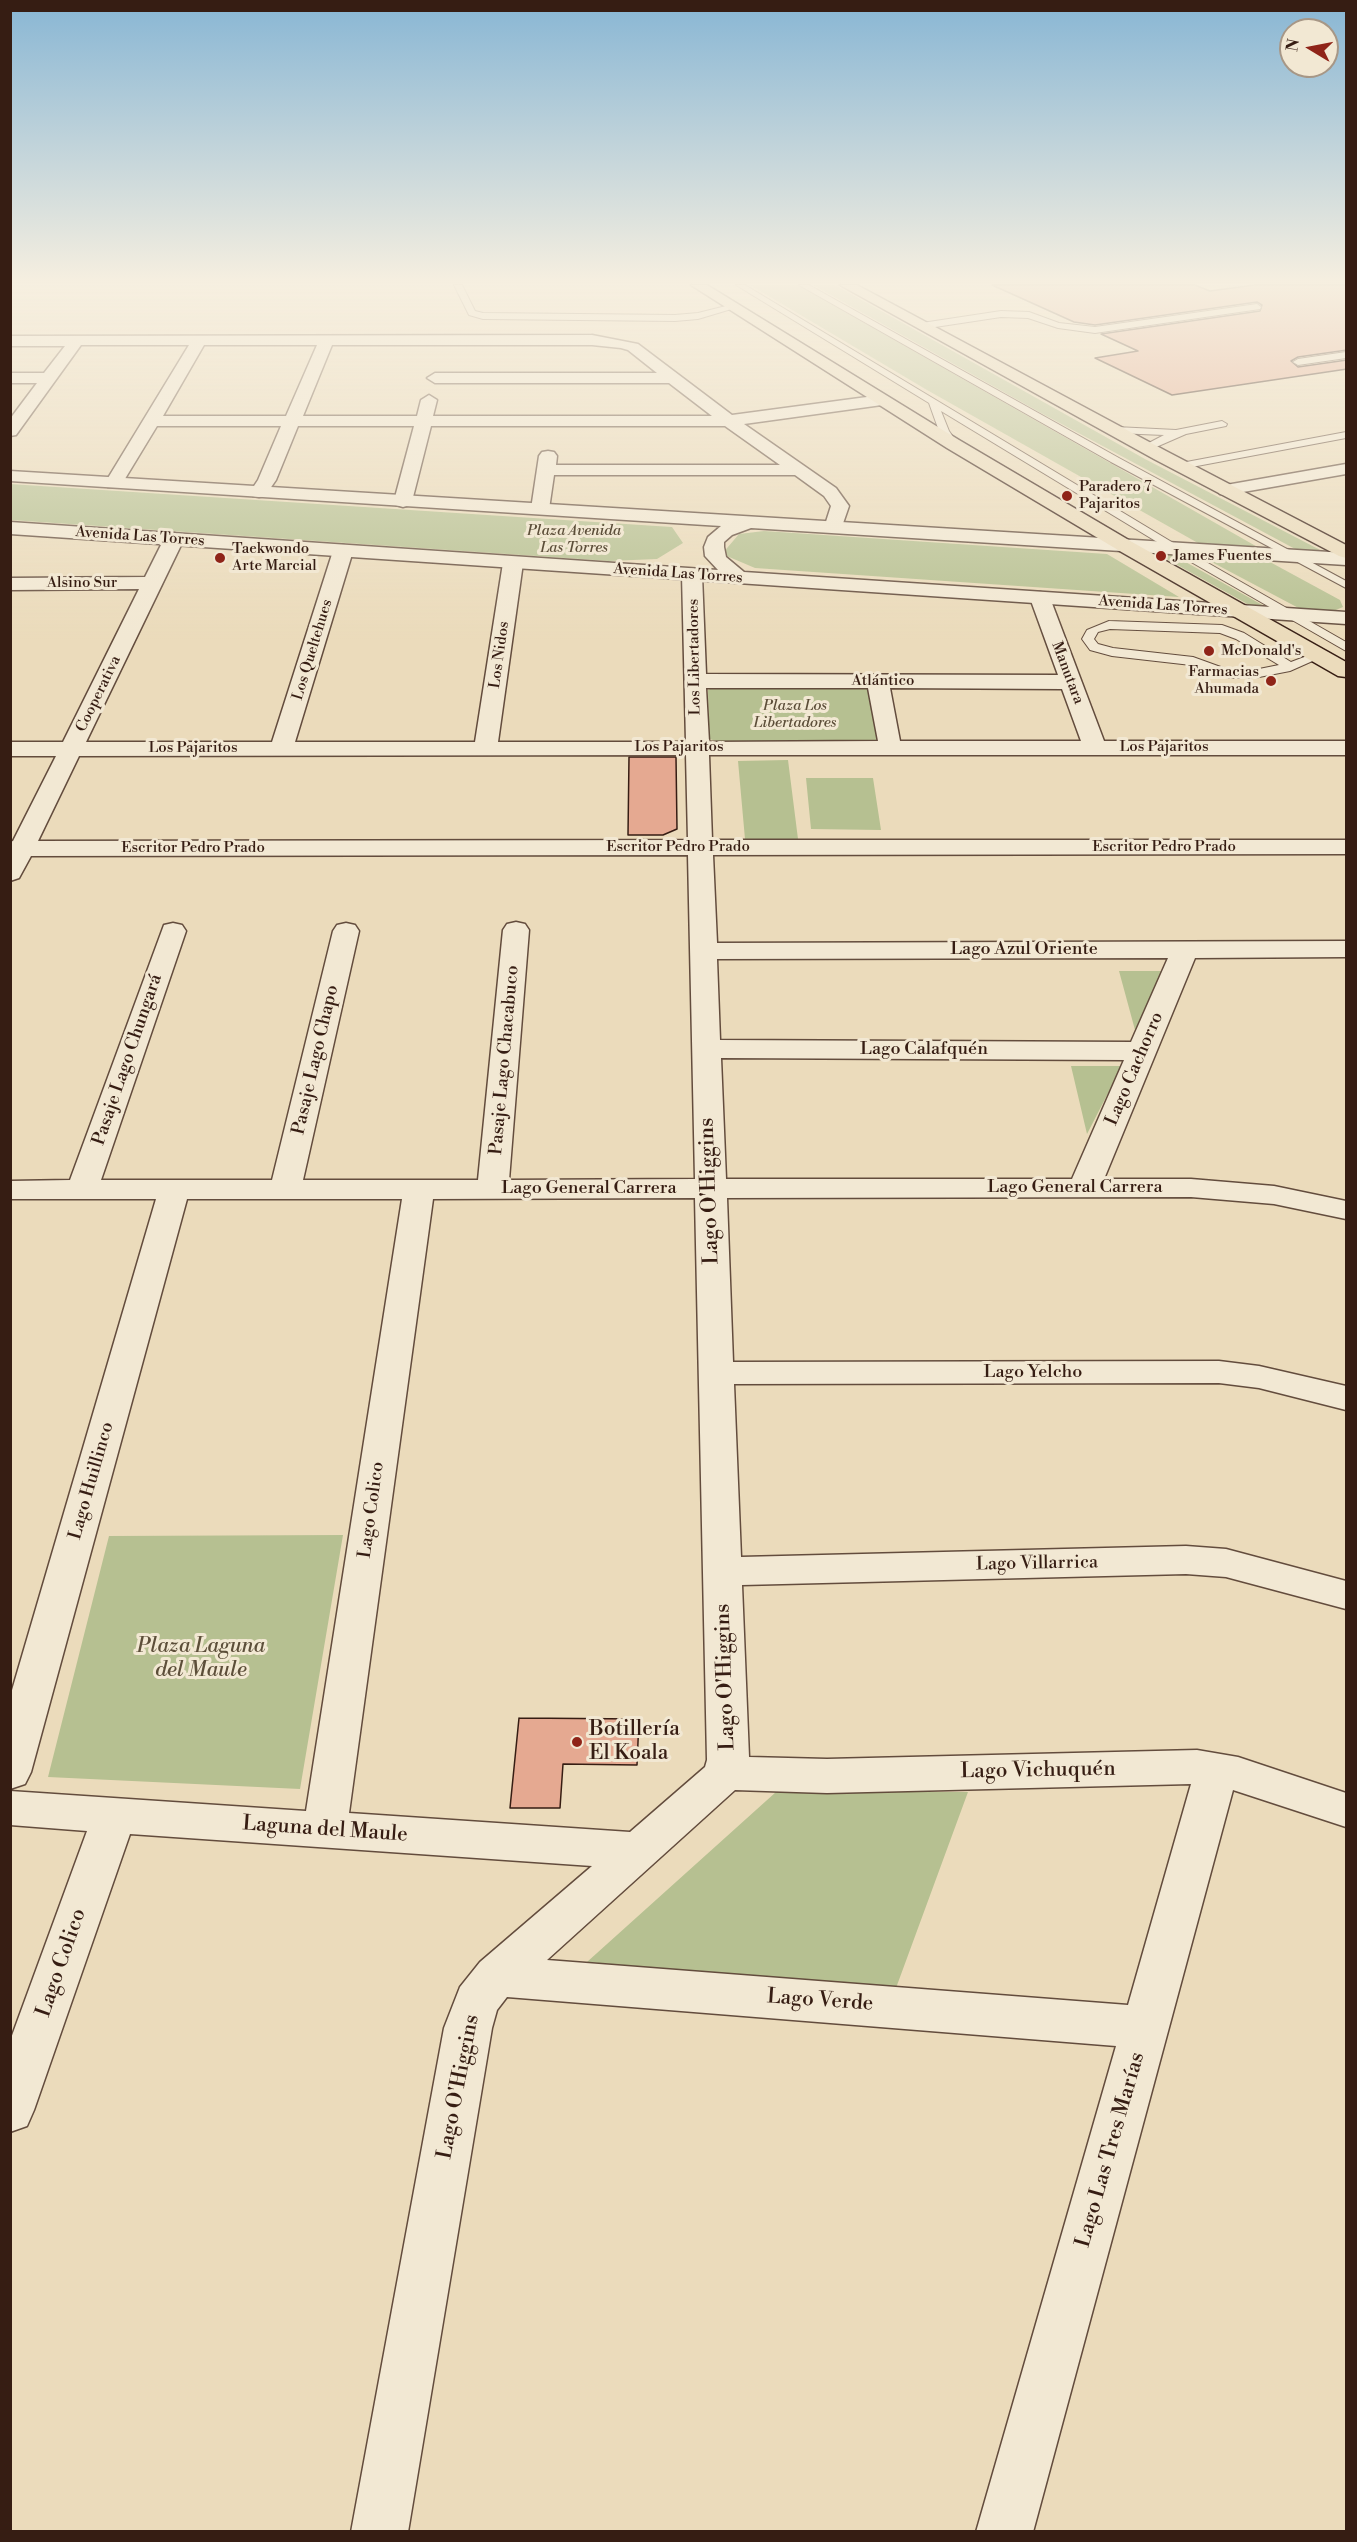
<!DOCTYPE html>
<meta charset="utf-8">
<style>
body{margin:0}
#map{position:relative;width:1357px;height:2542px;overflow:hidden;background:#ebdbbb;font-family:"Libre Bodoni",serif}
canvas{display:block}
.frame{position:absolute;inset:0;border:12px solid #361d13;pointer-events:none}
.north{position:absolute;left:1279px;top:18px;width:60px;height:60px;box-sizing:border-box;background:#f2e8d3;border:2px solid #a79786;border-radius:50%;rotate:280deg;font-size:16px;font-weight:700;line-height:24px;text-align:center;color:#361d13}
.north::after{content:'';display:block;margin:auto;width:21px;height:27px;background:#8f2418;clip-path:polygon(50% 0,100% 100%,50% 72%,0 100%)}
</style>
<div id="map">
<canvas width="1357" height="2542"></canvas>
<div class="frame"></div>
<div class="north">N</div>
</div>
<script>
const g = document.querySelector('canvas').getContext('2d');
g.lineJoin = 'round';
function fillPath(path, color) { g.fillStyle = color; g.fill(path, 'evenodd'); }
const toPath = rows => new Path2D(rows.map(r => 'M' + r).join(''));
function strokePath(path, color, width, dash) { g.strokeStyle = color; g.lineWidth = width; g.lineCap = dash ? 'butt' : 'round'; g.setLineDash(dash || []); g.stroke(path); }
function drawText(font, color, halo, rows, align = 'center') {
  g.font = font + ' "Libre Bodoni",serif'; g.lineWidth = 6; g.setLineDash([]); g.textBaseline = 'middle'; g.strokeStyle = halo; g.fillStyle = color; for (const [text, x, y, turn = 0] of rows) {
    g.save(); g.translate(x, y); g.rotate((+turn || 0) * Math.PI / 180); g.textAlign = isNaN(turn) ? turn : align; if (halo) g.strokeText(text, 0, 0); g.fillText(text, 0, 0); g.restore();
  }
}
const green = toPath([
 [750,285,798,285,1261,549,1205,547,927,390],
 [813,285,835,285,1145,459,1326,553,1297,550,1041,413],
 [10,484,672,527,683,543,657,559,609,561,11,520],
 [764,531,1107,554,1179,597,755,568,722,554,739,534],
 [1166,551,1266,607,1251,606,1154,552],
 [1206,559,1270,562,1340,600,1343,607,1326,614,1308,613],
 [717,686,869,687,879,740,873,742,721,742,709,739,708,690],
 [788,760,798,839,745,839,738,761],
 [806,778,873,778,881,830,811,829],
 [1119,971,1166,971,1135,1030],
 [1071,1066,1122,1066,1087,1134],
 [343,1535,300,1789,48,1777,109,1536],
 [776,1792,968,1792,896,1988,587,1962]
]);
const building = toPath([
 [992,285,1195,285,1210,291,1254,285,1347,285,1347,350,1298,357,1291,361,1298,367,1347,360,1347,369,1172,395,1095,358,1138,351,1101,334,1260,311,1262,305,1257,302,1095,325,1074,322,992,285],
 [629,757,676,757,677,829,663,835,628,835,629,757],
 [519,1718,639,1719,637,1765,563,1764,560,1808,510,1808,519,1718]
]);
const service = toPath([
 [454,285,462,285,475,311,483,313,675,315,698,313,734,304,738,307,698,319,675,321,483,319,469,315,454,285],
 [736,285,745,285,1180,547,1346,642,1346,651,1172,551,941,411,949,431,958,444,949,446,939,431,929,403,736,285],
 [799,285,809,285,1119,458,1346,581,1346,588,1111,462,799,285],
 [1257,304,1261,307,1260,309,1095,333,1058,328,1028,318,1001,317,922,329,918,326,922,323,1001,311,1029,312,1059,323,1095,327,1257,304],
 [1346,352,1346,358,1298,365,1293,362,1298,359,1346,352],
 [1222,421,1227,424,1226,426,1186,434,1147,451,1143,450,1143,446,1164,435,1116,433,1111,430,1116,427,1176,430,1222,421],
 [1346,432,1346,438,1181,469,1176,466,1181,463,1346,432],
 [1109,621,1222,625,1244,633,1291,662,1320,651,1326,655,1290,671,1254,678,1228,678,1191,665,1112,656,1090,650,1082,639,1087,630,1109,621],
 [1110,629,1220,633,1236,639,1279,665,1254,670,1229,670,1193,657,1113,648,1098,644,1094,639,1098,632,1110,629]
]);
const minor = toPath([
 [592,335,638,344,732,415,882,395,888,397,890,400,882,405,744,424,836,488,849,506,840,532,826,532,824,528,831,506,824,496,795,475,554,475,549,509,547,513,533,513,531,509,539,456,542,452,548,451,554,452,557,456,556,465,780,465,725,426,431,426,412,501,410,505,403,507,396,505,394,501,414,426,298,426,276,480,265,496,259,497,253,496,250,492,258,480,281,426,157,426,120,487,108,487,105,483,189,345,81,345,16,435,10,436,10,419,37,383,10,383,10,373,44,373,65,346,10,346,10,336,592,335],
 [204,345,317,345,286,416,163,416,204,345],
 [332,345,592,345,621,348,628,350,657,373,435,373,427,378,435,383,669,383,712,416,433,416,437,400,429,395,421,400,417,416,303,416,332,345],
 [1346,464,1346,474,1226,495,1220,494,1217,490,1220,486,1226,485,1346,464],
 [174,533,181,535,184,539,86,742,272,742,333,551,336,547,343,545,350,547,353,551,295,742,475,742,503,563,506,559,513,557,520,559,523,563,498,742,686,742,682,575,685,571,692,569,699,571,702,575,706,674,1058,675,1030,598,1033,594,1040,592,1047,594,1050,598,1104,741,1346,741,1346,755,709,755,712,840,1346,840,1346,854,713,855,717,943,1346,941,1346,957,1195,958,1104,1179,1191,1179,1274,1186,1346,1201,1346,1219,1274,1204,1191,1197,727,1198,733,1362,1219,1361,1259,1366,1346,1386,1346,1410,1259,1388,1219,1383,734,1384,741,1557,1186,1546,1226,1549,1346,1581,1346,1609,1226,1577,1186,1574,742,1585,749,1757,827,1759,1197,1750,1238,1757,1346,1793,1346,1827,1233,1790,1033,2532,976,2532,1116,2046,507,1997,497,2010,492,2028,408,2532,351,2532,444,2028,460,1987,480,1962,592,1866,130,1834,34,2110,27,2126,10,2132,10,2041,87,1831,10,1825,10,1791,306,1811,402,1199,187,1199,31,1772,25,1784,10,1789,10,1697,156,1199,10,1199,10,1181,70,1180,164,925,173,923,182,925,186,931,101,1180,272,1180,333,931,337,925,346,923,355,925,359,931,303,1180,478,1180,503,930,507,924,516,922,525,924,529,930,509,1180,695,1179,688,855,31,856,19,878,10,881,10,842,13,841,56,756,10,756,10,742,63,742,139,589,10,590,10,578,145,577,164,539,167,535,174,533],
 [706,688,868,688,878,741,709,742,706,688],
 [890,688,1062,689,1081,741,900,741,890,688],
 [686,755,688,840,38,841,79,756,686,755],
 [1168,958,1131,1042,720,1040,717,959,1168,958],
 [721,1058,1124,1060,1072,1179,726,1179,721,1058],
 [695,1198,707,1760,705,1767,630,1832,349,1813,433,1199,695,1198],
 [1191,1784,1128,2005,547,1960,735,1790,827,1793,1191,1784]
]);
const tertiary = toPath([
 [10,471,1346,553,1346,565,751,528,732,535,724,542,724,547,726,557,744,572,1346,612,1346,624,10,534,10,522,718,570,705,556,704,547,708,537,721,526,10,481,10,471]
]);
const primary = toPath([
 [691,285,707,285,959,440,1132,542,1346,662,1346,677,1338,676,1118,550,947,448,691,285],
 [840,285,857,285,1166,451,1346,545,1346,558,1339,556,1154,459,840,285]
]);
const markers = [
 [1067,496,6,"#8f2418"],
 [1161,556,6,"#8f2418"],
 [220,558,6,"#8f2418"],
 [1209,651,6,"#8f2418"],
 [1271,681,6,"#8f2418"],
 [577,1742,6,"#8f2418"]
];
const farPoinames = [
 ["Paradero 7",1079,487],
 ["Pajaritos",1079,504],
 ["Taekwondo",232,549],
 ["Arte Marcial",232,566],
 ["James Fuentes",1173,556],
 ["McDonald's",1221,651],
 ["Farmacias",1259,672,"right"],
 ["Ahumada",1259,689,"right"]
];
const farParknames = [
 ["Plaza Avenida",574,531],
 ["Las Torres",574,548],
 ["Plaza Los",795,706],
 ["Libertadores",795,723]
];
const farStreetnames = [
 ["Avenida Las Torres",140,537,4],
 ["Avenida Las Torres",678,574,4],
 ["Alsino Sur",82,583],
 ["Avenida Las Torres",1163,606,4],
 ["Los Queltehues",313,650,-73],
 ["Los Nidos",500,655,-82],
 ["Los Libertadores",695,657,-91],
 ["Manutara",1067,673,69],
 ["Atlántico",883,681],
 ["Cooperativa",99,694,-64],
 ["Los Pajaritos",679,747],
 ["Los Pajaritos",1164,747],
 ["Los Pajaritos",193,748],
 ["Escritor Pedro Prado",678,847],
 ["Escritor Pedro Prado",1164,847],
 ["Escritor Pedro Prado",193,848]
];
const streetNames = [
 ["Lago Azul Oriente",1024,950],
 ["Lago Calafquén",924,1050],
 ["Pasaje Lago Chungará",128,1060,-71],
 ["Pasaje Lago Chapo",316,1060,-77],
 ["Pasaje Lago Chacabuco",505,1060,-85],
 ["Lago Cachorro",1135,1069,-67],
 ["Lago General Carrera",1075,1188],
 ["Lago General Carrera",589,1189],
 ["Lago Yelcho",1033,1373],
 ["Lago Huillinco",92,1481,-74],
 ["Lago Colico",372,1510,-82],
 ["Lago Villarrica",1037,1564,-1]
];
const nearStreetnames = [
 ["Lago O'Higgins",710,1191,-92],
 ["Lago O'Higgins",726,1677,-92],
 ["Lago Vichuquén",1038,1771,-1],
 ["Laguna del Maule",325,1830,4],
 ["Lago Colico",62,1963,-71],
 ["Lago Verde",820,2001,4],
 ["Lago O'Higgins",459,2087,-79],
 ["Lago Las Tres Marías",1111,2150,-74]
];
const nearParknames = [
 ["Plaza Laguna",201,1647],
 ["del Maule",201,1671]
];
const nearPoinames = [
 ["Botillería",589,1730],
 ["El Koala",589,1754]
];
fillPath(green, '#b6c091');
fillPath(building, '#e5a991');
strokePath(building, '#361d13', 1.5);
strokePath(service, '#634c3d', 2);
strokePath(minor, '#634c3d', 3);
strokePath(tertiary, '#634c3d', 3);
strokePath(primary, '#361d13', 3);
fillPath(service, '#f2e8d3');
fillPath(minor, '#f2e8d3');
fillPath(tertiary, '#f2e8d3');
fillPath(primary, '#ebdbbb');
const sky = g.createLinearGradient(0, 0, 0, 641);
sky.addColorStop(0, '#88b6d4');
sky.addColorStop(0.44, '#f6efe0');
sky.addColorStop(1, '#f6efe000');
g.fillStyle = sky;
g.fillRect(0, 0, 1357, 641);
for (const [x, y, r, color] of markers) { const dot = new Path2D(); dot.arc(x, y, r, 0, 2 * Math.PI); g.fillStyle = color; g.fill(dot); strokePath(dot, '#f2e8d3', 2); }
drawText('15px', '#361d13', '#f2e8d3', farPoinames, 'left');
drawText('italic 15px', '#5c4e39', '#f2e8d3', farParknames);
drawText('15px', '#361d13', '#f2e8d3', farStreetnames);
drawText('18px', '#361d13', '#f2e8d3', streetNames);
drawText('21px', '#361d13', '#f2e8d3', nearStreetnames);
drawText('italic 21px', '#5c4e39', '#f2e8d3', nearParknames);
drawText('21px', '#361d13', '#f2e8d3', nearPoinames, 'left');
</script>
